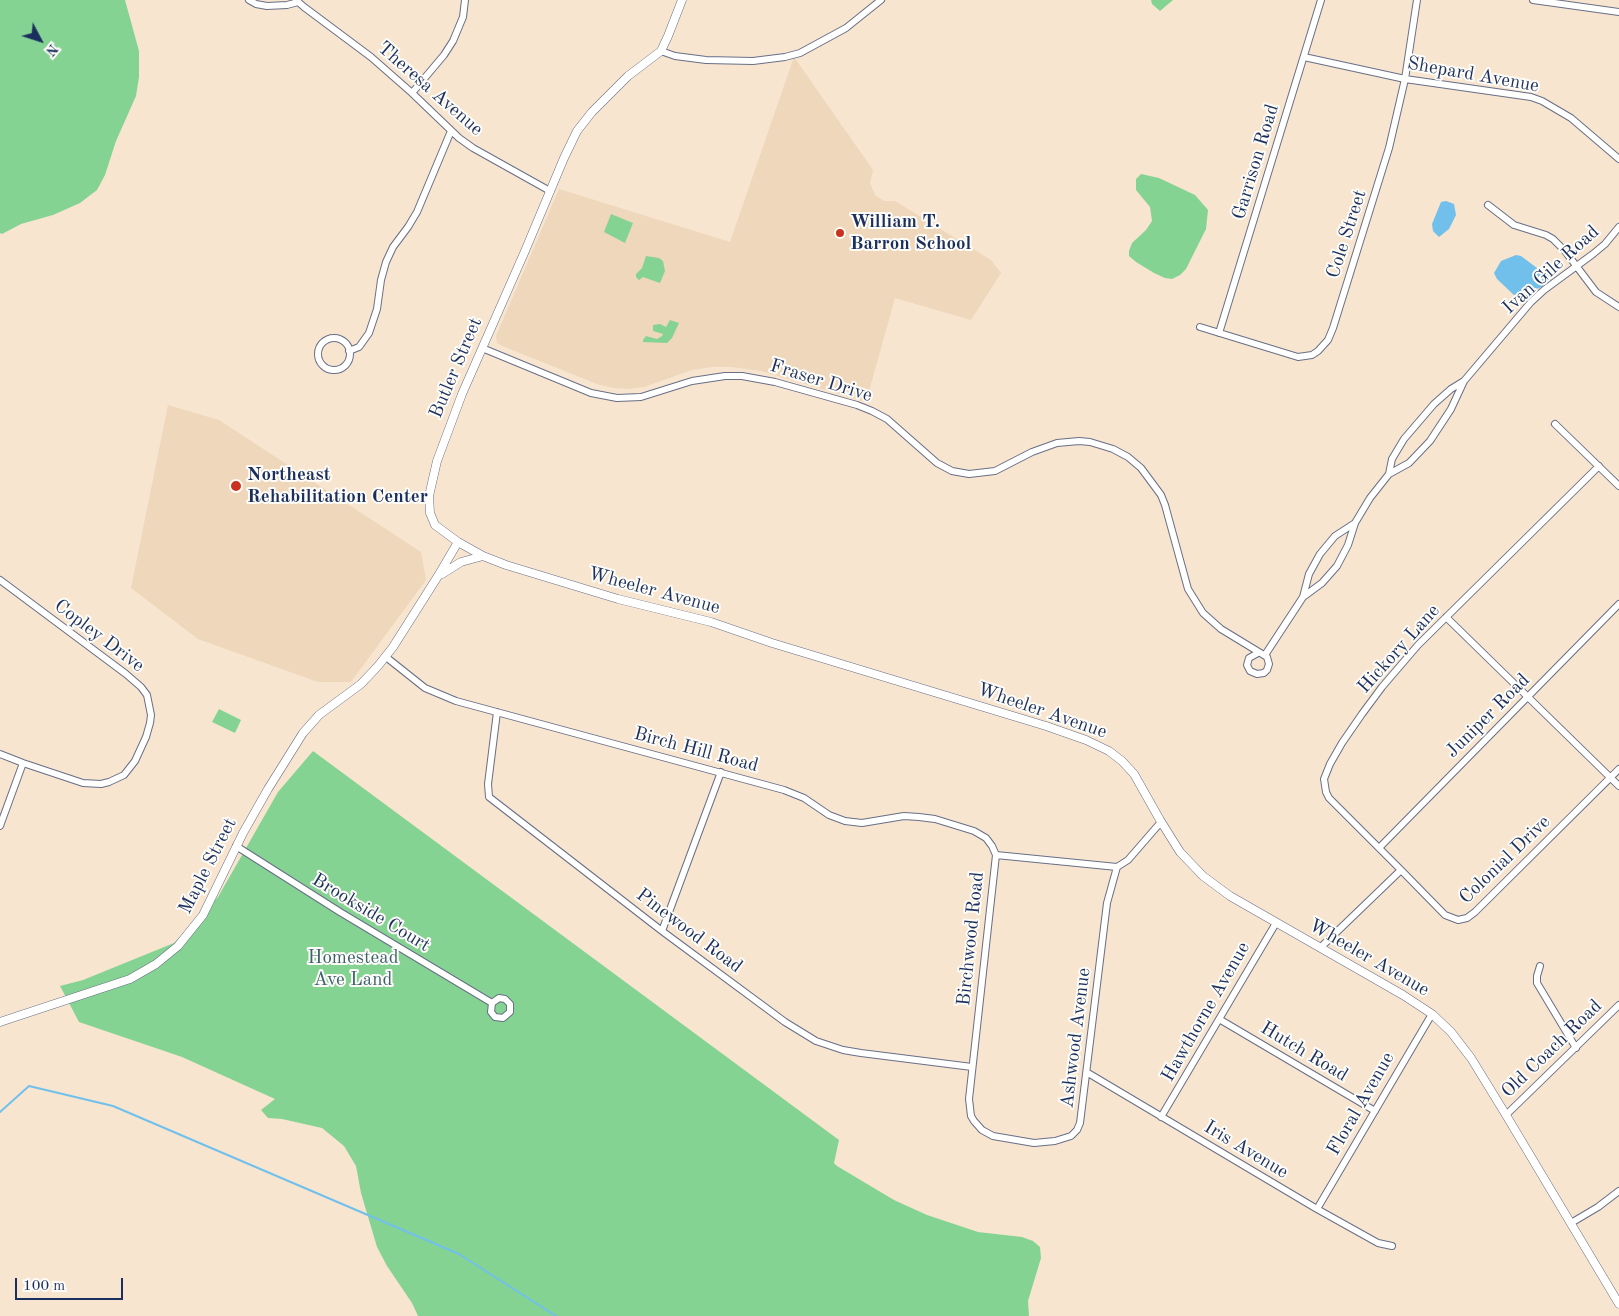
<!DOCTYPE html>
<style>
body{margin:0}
#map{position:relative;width:1619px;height:1316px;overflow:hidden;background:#f7e5d0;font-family:"Old Standard TT",serif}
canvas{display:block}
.north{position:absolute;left:15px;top:15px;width:50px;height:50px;-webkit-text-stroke:4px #fdfcf7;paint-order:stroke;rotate:130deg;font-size:14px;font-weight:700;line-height:20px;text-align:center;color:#1b2f5e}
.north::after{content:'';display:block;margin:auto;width:18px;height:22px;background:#1b2f5e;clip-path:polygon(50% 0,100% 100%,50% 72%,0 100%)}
.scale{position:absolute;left:15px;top:1278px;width:108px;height:22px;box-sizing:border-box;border:2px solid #1b2f5e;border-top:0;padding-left:6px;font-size:15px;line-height:18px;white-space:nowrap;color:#1b2f5e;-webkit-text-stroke:4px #fdfcf7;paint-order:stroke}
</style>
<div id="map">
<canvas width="1619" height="1316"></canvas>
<div class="north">N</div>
<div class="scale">100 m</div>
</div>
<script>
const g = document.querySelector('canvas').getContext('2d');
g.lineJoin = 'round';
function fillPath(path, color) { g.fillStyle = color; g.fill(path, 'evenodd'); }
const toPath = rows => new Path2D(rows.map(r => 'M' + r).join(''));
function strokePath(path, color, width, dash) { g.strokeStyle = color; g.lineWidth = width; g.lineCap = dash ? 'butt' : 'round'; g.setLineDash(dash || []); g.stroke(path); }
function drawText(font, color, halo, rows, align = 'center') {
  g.font = font + ' "Old Standard TT",serif'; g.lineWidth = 4; g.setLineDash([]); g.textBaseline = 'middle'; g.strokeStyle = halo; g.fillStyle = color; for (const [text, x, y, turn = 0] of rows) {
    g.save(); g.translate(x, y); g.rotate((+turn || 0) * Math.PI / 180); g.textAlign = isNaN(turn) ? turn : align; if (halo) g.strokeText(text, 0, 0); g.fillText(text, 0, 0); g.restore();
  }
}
const built = toPath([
 [794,57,873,170,870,183,875,195,884,201,895,201,991,260,1001,273,971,320,895,298,866,402,761,371,732,367,712,367,692,370,644,387,629,389,613,388,597,384,500,345,497,343,496,336,559,189,730,242],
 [168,405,219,420,421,552,426,580,351,682,318,682,198,639,131,588]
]);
const green = toPath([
 [0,0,125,0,139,51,139,77,136,96,116,141,105,175,97,190,80,203,53,215,21,224,2,234,0,233],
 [1151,0,1173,0,1160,11,1152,4],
 [1141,174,1159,178,1195,195,1208,210,1206,229,1186,269,1180,275,1172,279,1165,278,1154,273,1136,262,1129,256,1129,251,1132,243,1146,230,1152,221,1150,207,1136,190,1136,179],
 [611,214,633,223,625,243,604,232],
 [646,256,659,258,663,261,665,271,660,283,643,277,639,280,636,277,636,274,642,268],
 [670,320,679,323,672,338,667,343,643,342,643,340,646,336,657,339,662,336,663,334,653,331,653,325,660,324,666,327],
 [219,709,241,720,235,733,212,722],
 [313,751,839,1140,834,1163,837,1166,894,1200,927,1215,978,1232,1022,1237,1033,1241,1040,1247,1041,1258,1028,1301,1029,1316,418,1316,412,1303,387,1266,377,1247,361,1193,356,1166,344,1146,322,1128,282,1119,268,1118,261,1110,275,1099,182,1057,79,1022,60,986,83,980,174,943,218,897,278,792]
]);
const water = toPath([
 [1446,201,1454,204,1456,215,1449,229,1439,237,1433,231,1432,224,1441,202],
 [1516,255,1521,256,1537,268,1543,270,1552,277,1551,280,1544,286,1516,297,1497,279,1494,273,1501,261]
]);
const stream = toPath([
 [0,1112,29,1086,113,1106,459,1254,556,1316]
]);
const minor = toPath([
 [249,0,256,4,267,6,287,5,298,2],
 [296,0,304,7,371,57,412,93,459,138,473,148,550,191],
 [1533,0,1619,12],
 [661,51,675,56,706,60,753,61,785,57,800,53,846,28,881,0],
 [1304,57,1405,79,1531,97,1542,101,1571,118,1619,159],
 [412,93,444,55,453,41,463,17,465,0],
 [1488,205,1514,225,1546,235,1553,239,1565,251,1596,292,1619,307],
 [1200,327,1298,357,1312,355,1318,351,1328,340,1333,328,1389,148,1405,79,1417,0],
 [1219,333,1321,0],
 '318 354a16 16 0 1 1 32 0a16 16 0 1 1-32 0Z',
 [482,348,591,393,617,398,641,397,692,381,725,376,742,376,775,382,857,405,872,411,887,419,937,463,952,471,969,474,995,471,1032,452,1057,443,1079,441,1090,442,1113,449,1128,457,1141,468,1161,495,1165,505,1188,589,1203,613,1221,629,1267,657,1269,664,1267,670,1264,673,1257,674,1250,671,1247,665,1249,658,1258,653],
 [349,351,359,347,369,333,377,309,381,280,386,262,393,247,408,227,417,212,451,131],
 [1555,424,1619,486],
 [1389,474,1409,463,1430,441,1451,409,1464,381,1531,302,1544,290,1593,254,1605,244,1619,227],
 [0,580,126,674,141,687,147,695,151,715,150,723,146,737,135,761,124,775,109,782,101,784,83,783,23,763,0,754],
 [1303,597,1309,574,1320,554,1335,536,1355,523],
 [1446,617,1619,786],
 [1265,655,1303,597,1322,583,1337,566,1348,545,1355,523,1370,498,1389,474,1392,459,1404,439,1434,404,1451,389,1464,381],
 [386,657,425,688,456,701,784,790,804,798,829,815,845,821,862,823,904,816,919,817,935,819,974,831,986,838,992,846,996,855,969,1099,971,1116,974,1121,982,1130,993,1136,1034,1143,1055,1141,1071,1136,1077,1130,1080,1123,1107,903,1117,867],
 [497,712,488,784,489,797,662,931,785,1022,816,1041,843,1050,861,1053,972,1067],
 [0,826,23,763],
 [236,846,340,912,492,1003,491,1012,495,1017,503,1018,510,1012,510,1004,505,999,499,998,492,1003],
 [1379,848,1619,604],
 [996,855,1117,867,1128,860,1161,822],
 [1401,870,1329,798,1326,792,1324,779,1330,764,1342,743,1362,714,1382,687,1418,645,1599,466],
 [662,931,721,772],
 [1320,948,1401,870,1445,915,1458,920,1467,918,1475,912,1619,769],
 [1540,966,1537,976,1537,983,1576,1048],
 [1219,1019,1375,1111],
 [1088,1073,1317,1209,1378,1243,1392,1246],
 [1506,1115,1619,1005],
 [1161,1117,1276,923],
 [1317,1209,1432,1014],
 [1571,1223,1598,1207,1619,1191]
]);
const tertiary = toPath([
 [458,542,483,556,506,565,618,599,711,622,772,643,1046,726,1086,740,1109,751,1122,761,1134,774,1160,820,1180,852,1203,876,1230,896,1403,995,1432,1014,1451,1032,1471,1058,1506,1115,1619,1304],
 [442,574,461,562,483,556],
 [0,1022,130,979,156,964,178,946,203,915,243,833,268,789,303,733,319,715,361,684,378,666,393,647,438,576,458,542,435,525,430,513,429,496,437,461,462,394,525,251,564,158,577,131,592,112,628,76,661,51,668,36,682,0]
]);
const markers = [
 [840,233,5,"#c8321e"],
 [236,486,6,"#c8321e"]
];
const streetNames = [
 ["Shepard Avenue",1473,75,10],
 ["Theresa Avenue",430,89,41],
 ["Garrison Road",1256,162,-73],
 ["Cole Street",1347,234,-72],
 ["Ivan Gile Road",1551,270,-42],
 ["Butler Street",456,368,-67],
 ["Fraser Drive",821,381,17],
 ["Wheeler Avenue",654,591,15],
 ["Copley Drive",99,636,37],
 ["Hickory Lane",1399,649,-48],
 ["Wheeler Avenue",1042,711,19],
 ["Juniper Road",1488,716,-45],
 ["Birch Hill Road",696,750,15],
 ["Colonial Drive",1505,860,-44],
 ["Maple Street",208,866,-63],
 ["Brookside Court",371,913,31],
 ["Pinewood Road",689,931,37],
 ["Birchwood Road",971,939,-84],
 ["Wheeler Avenue",1369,958,30],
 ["Hawthorne Avenue",1206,1012,-60],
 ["Ashwood Avenue",1076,1038,-83],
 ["Old Coach Road",1552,1049,-44],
 ["Hutch Road",1304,1052,31],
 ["Floral Avenue",1361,1104,-60],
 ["Iris Avenue",1246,1150,31]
];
const poiNames = [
 ["William T.",850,222],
 ["Barron School",850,244],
 ["Northeast",247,475],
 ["Rehabilitation Center",247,497]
];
const parkNames = [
 ["Homestead",353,958],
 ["Ave Land",353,980]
];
fillPath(built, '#eed7bb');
fillPath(green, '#85d393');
fillPath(water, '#71c0ec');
strokePath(stream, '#71c0ec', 2);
strokePath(minor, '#686f86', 8);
strokePath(tertiary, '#686f86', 9);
strokePath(minor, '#fff', 6);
strokePath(tertiary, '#fff', 8);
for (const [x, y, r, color] of markers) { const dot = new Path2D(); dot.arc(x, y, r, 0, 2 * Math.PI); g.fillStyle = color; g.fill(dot); strokePath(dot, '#fdfcf7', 2); }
drawText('19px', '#1b2f5e', '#fdfcf7', streetNames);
drawText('bold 19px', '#1b2f5e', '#fdfcf7', poiNames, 'left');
drawText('19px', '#3b606e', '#fdfcf7', parkNames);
</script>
